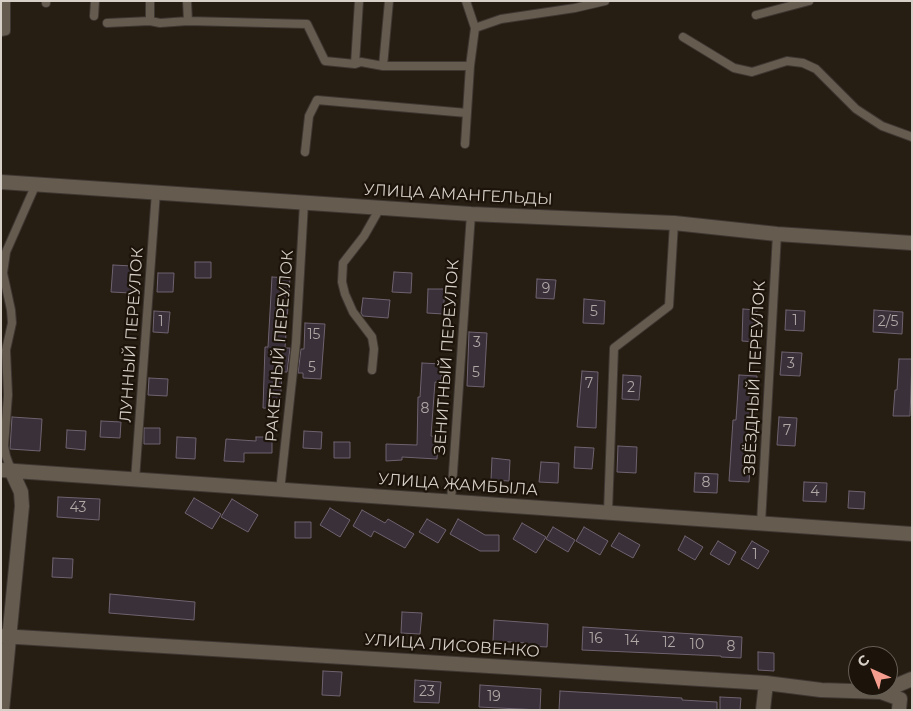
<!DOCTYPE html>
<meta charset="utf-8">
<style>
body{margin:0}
#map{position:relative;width:913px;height:711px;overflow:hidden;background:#261d13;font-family:Montserrat,sans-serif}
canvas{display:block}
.frame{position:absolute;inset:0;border:2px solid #d6d0c9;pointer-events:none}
.north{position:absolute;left:848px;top:646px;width:50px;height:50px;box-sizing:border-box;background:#1c140a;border:1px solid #665f56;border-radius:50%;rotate:316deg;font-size:14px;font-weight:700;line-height:20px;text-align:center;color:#d6d0c9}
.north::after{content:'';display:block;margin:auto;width:18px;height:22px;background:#f59d8e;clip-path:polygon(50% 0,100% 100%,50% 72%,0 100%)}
</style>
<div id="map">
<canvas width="913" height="711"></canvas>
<div class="frame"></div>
<div class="north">С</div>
</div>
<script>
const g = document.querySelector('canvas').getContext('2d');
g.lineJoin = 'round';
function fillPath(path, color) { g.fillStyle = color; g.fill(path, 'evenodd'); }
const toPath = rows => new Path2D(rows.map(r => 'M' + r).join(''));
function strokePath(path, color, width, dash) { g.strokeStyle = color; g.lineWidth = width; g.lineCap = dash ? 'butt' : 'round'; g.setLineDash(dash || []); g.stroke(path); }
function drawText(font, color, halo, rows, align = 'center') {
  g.font = font + ' Montserrat,sans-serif'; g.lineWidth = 4.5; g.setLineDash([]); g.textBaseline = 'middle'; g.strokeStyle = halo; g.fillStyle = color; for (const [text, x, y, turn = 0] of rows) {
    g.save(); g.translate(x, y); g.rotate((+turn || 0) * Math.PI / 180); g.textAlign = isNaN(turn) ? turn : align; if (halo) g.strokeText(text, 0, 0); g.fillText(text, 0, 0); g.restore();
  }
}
const building = toPath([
 [195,262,211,262,211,278,195,278,195,262],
 [113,265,132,266,131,293,111,292,113,265],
 [394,272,412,273,411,293,392,292,394,272],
 [158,273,174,273,173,292,157,292,158,273],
 [272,277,290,278,285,348,290,348,287,372,282,372,280,409,263,408,265,347,268,347,272,277],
 [537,279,556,280,554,299,536,298,537,279],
 [428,289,445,289,443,314,427,313,428,289],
 [363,298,390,300,388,318,363,316,361,313,363,298],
 [584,299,605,301,604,324,583,323,584,299],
 [743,309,757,310,755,342,742,341,743,309],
 [786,310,805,311,804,331,785,330,786,310],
 [874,310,903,312,902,334,873,332,874,310],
 [154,311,170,312,168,333,153,332,154,311],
 [305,323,325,324,321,379,303,378,303,373,298,373,301,349,304,349,305,323],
 [469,332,487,333,484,387,467,386,469,332],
 [782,352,802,353,800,376,780,375,782,352],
 [899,359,912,359,910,416,893,416,895,390,897,390,899,359],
 [422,363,442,364,441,383,435,382,431,436,438,437,437,459,402,457,402,460,386,461,386,444,417,445,418,397,420,397,422,363],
 [582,371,598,372,596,428,577,427,582,371],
 [623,375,641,376,639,400,622,399,623,375],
 [739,375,757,376,749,482,729,481,733,420,736,420,739,375],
 [149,378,168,379,167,396,148,395,149,378],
 [12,417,42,419,40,451,10,449,12,417],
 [779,417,797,418,795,446,777,445,779,417],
 [101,421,121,422,120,438,100,437,101,421],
 [144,428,160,428,160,444,144,444,144,428],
 [67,430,86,431,85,450,66,448,67,430],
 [304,431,322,432,321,449,303,448,304,431],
 [177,437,196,438,195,459,176,458,177,437],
 [256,437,272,437,272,453,244,453,244,462,224,461,226,439,256,441,256,437],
 [334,442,350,442,350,458,334,458,334,442],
 [618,446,637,447,636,473,617,472,618,446],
 [575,447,594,448,592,469,574,468,575,447],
 [492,458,510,460,509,481,491,480,492,458],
 [541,462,559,463,558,483,539,482,541,462],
 [695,473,718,474,717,493,694,492,695,473],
 [804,482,827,483,826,502,803,501,804,482],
 [849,491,865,492,864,509,848,508,849,491],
 [58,497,100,499,99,520,57,517,58,497],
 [194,498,221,514,212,529,185,513,194,498],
 [232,499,258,515,248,532,221,517,232,499],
 [330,508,350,520,340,537,320,525,330,508],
 [362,510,385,523,388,519,414,534,405,548,374,531,371,537,353,526,362,510],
 [427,519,446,530,438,543,419,532,427,519],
 [458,519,485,535,499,535,499,551,480,551,450,534,458,519],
 [295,522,311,522,311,538,295,538,295,522],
 [522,523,546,537,536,553,513,539,522,523],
 [553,527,575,540,568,552,546,539,553,527],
 [584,527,608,541,600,555,576,541,584,527],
 [619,533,640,545,633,558,611,546,619,533],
 [685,536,703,547,695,560,678,550,685,536],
 [718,541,736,552,729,565,710,554,718,541],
 [752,541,769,551,758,569,741,559,752,541],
 [53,558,73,559,72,578,52,577,53,558],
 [110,594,195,602,194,620,109,613,110,594],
 [402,612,422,613,420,634,401,633,402,612],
 [494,620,548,624,547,647,527,646,527,643,493,641,494,620],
 [583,627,742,637,741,658,721,657,721,656,582,650,583,627],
 [758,652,774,653,774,671,758,670,758,652],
 [323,671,342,672,340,696,322,695,323,671],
 [415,680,441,682,439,703,414,702,415,680],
 [480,685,541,689,540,710,479,707,480,685],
 [560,691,682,698,682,700,717,702,717,710,559,710,560,691],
 [720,697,741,698,740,710,720,710,720,697]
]);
const service = toPath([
 [187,1,188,21],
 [46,3,46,1],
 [756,15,809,1],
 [94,16,95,1],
 [150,21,150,1],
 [107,23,150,21,160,23,188,21,307,24,325,61,355,64,361,62,383,66,470,66],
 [475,28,501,19,575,8,605,1],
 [1,32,6,31,6,1],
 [683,37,734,68,752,72,787,61,803,63,816,69,856,109,882,126,912,137],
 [355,64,359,1],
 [383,66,389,1],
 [465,144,470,66,475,28,466,1],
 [305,152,309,116,317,100,467,113],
 [372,370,374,349,372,337,353,312,345,294,342,282,343,263,364,236,380,208],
 [11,470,6,456,4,446,8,395,6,350,12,323,11,310,3,273,6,252,36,184],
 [135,480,156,192],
 [280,491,296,343,304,203],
 [451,501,471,214],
 [608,512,614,348,669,306,674,223],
 [761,523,777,234]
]);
const minor = toPath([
 [1,470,912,534],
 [1,636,766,683,821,690,881,692,900,699,899,710],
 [881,692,912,679],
 [2,710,22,506,21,492,11,470],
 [763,710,766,683]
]);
const tertiary = toPath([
 [1,182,471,214,674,223,777,234,912,243]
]);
const numberNames = [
 ["9",546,289],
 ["5",594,312],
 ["1",795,321],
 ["1",161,322],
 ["2/5",888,322],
 ["15",314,335],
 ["3",477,343],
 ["3",791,364],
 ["5",312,368],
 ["5",476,373],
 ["7",589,384],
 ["2",631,388],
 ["8",425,409],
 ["7",787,431],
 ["8",706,483],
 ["4",815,492],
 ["43",78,508],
 ["1",755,555],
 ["16",596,639],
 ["14",632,641],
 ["12",669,643],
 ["10",697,645],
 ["8",731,647],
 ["23",427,692],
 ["19",494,697]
];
const streetNames = [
 ["УЛИЦА АМАНГЕЛЬДЫ",458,195,3],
 ["ЛУННЫЙ ПЕРЕУЛОК",132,335,-86],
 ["РАКЕТНЫЙ ПЕРЕУЛОК",280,346,-85],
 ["ЗЕНИТНЫЙ ПЕРЕУЛОК",447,357,-86],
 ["ЗВЁЗДНЫЙ ПЕРЕУЛОК",755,378,-87],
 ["УЛИЦА ЖАМБЫЛА",458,485,4],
 ["УЛИЦА ЛИСОВЕНКО",452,646,4]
];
fillPath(building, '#39303a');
strokePath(building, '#6e636f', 1);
strokePath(service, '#3e3732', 10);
strokePath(minor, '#3e3732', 16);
strokePath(tertiary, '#3e3732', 16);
strokePath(service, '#655b4f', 8);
strokePath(minor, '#655b4f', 14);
strokePath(tertiary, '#655b4f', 14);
drawText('14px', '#afa8a5', null, numberNames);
drawText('16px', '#d6d0c9', '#1c140a', streetNames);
</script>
